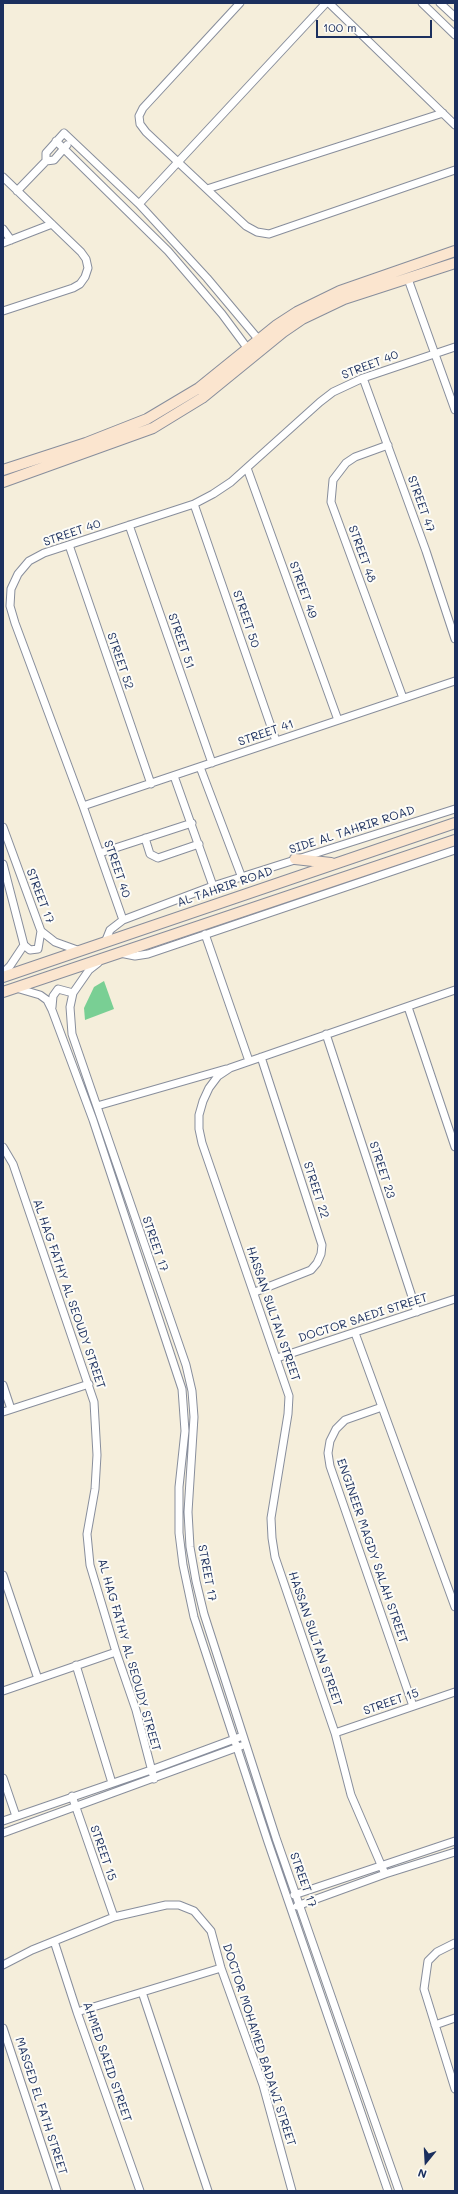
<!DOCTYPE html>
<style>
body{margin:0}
#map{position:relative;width:458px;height:2194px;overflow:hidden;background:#f5eedb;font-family:Mali,sans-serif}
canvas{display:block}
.frame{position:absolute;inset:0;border:4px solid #1b2f5e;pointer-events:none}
.north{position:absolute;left:406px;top:2142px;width:40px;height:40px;-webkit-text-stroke:3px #fdfcf7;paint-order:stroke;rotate:198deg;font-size:11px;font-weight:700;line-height:16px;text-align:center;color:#1b2f5e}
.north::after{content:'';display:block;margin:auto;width:14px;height:18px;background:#1b2f5e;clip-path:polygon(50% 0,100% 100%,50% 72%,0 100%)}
.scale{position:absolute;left:316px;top:20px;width:116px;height:18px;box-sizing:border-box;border:2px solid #1b2f5e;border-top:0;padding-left:5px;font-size:12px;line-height:14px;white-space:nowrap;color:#1b2f5e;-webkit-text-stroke:3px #fdfcf7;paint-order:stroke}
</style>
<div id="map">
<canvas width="458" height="2194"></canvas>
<div class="frame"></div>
<div class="north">N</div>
<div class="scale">100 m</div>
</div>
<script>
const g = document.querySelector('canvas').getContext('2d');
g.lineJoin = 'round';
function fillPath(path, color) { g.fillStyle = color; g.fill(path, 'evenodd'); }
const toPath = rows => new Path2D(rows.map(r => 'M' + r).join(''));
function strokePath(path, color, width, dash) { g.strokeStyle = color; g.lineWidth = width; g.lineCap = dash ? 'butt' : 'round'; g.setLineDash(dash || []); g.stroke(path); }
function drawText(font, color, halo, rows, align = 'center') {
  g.font = font + ' Mali,sans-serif'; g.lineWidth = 4; g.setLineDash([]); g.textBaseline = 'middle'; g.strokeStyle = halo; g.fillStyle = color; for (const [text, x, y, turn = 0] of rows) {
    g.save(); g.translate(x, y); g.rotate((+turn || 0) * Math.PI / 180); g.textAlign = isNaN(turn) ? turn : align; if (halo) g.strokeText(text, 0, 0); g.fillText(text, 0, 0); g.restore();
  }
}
const green = toPath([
 [104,981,114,1009,85,1020,84,1008,94,987]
]);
const street = toPath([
 [240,3,143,108,139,116,140,124,146,132,246,226,257,232,269,234,455,170],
 [329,3,455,125],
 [422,3,455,35],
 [440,3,455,17],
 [56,141,168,251,222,314,248,349],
 [46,161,46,153,64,133,139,204,207,278,259,340],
 [3,177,81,252,86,259,88,268,85,277,80,284,73,288,3,311],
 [207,189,443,113],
 [17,191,46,161,54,160,67,145],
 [139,204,326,3],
 [3,229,11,240],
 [3,243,52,224],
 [408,279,455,410],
 [363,378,426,551,455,639],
 [388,445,355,457,346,463,333,480,331,502,403,698],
 [247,468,338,720],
 [194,504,276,741],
 [129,525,212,763],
 [69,545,151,784],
 [200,767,242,878],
 [174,776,213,886],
 [83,806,455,681],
 [3,827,41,931,55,942,80,951],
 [145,838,150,854,158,858,199,844],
 [100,853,192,823],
 [3,864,24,945,10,966,3,973],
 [123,920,83,806,15,623,10,606,11,589,18,574,29,561,44,553,194,504,213,494,231,482,320,402,333,392,363,378,455,347],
 [205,934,249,1061],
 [106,940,110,930,123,920,213,886,455,809],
 [24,945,30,950,38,949,41,931],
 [120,953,135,956,148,954,455,850],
 [98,963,89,970,73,993,70,1007,72,1034,186,1365,192,1391,194,1417,188,1512,190,1547,196,1581,204,1614,276,1838,399,2191],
 [16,988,40,995,47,1000,52,1010,93,1120,182,1389,185,1431,179,1487,179,1533,183,1565,194,1617,268,1842,388,2191],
 [52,1007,53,996,58,989,73,993],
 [408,1007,455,1147],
 [326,1034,417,1312],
 [97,1106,226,1069],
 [3,1147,13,1164,94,1402,97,1455,95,1489,87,1534,90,1565,116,1652,136,1710,154,1779],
 [255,1292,311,1270,317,1263,321,1254,322,1245,261,1057],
 [355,1333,455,1607],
 [277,1358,455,1299],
 [3,1385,11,1409],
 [382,1407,345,1420,336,1429,330,1441,328,1453,330,1466,413,1706],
 [3,1412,89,1384],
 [3,1575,38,1679],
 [76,1665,112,1783],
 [3,1691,116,1652],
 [335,1733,455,1692],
 [3,1778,16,1816],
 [72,1796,114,1917],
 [3,1821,151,1770,240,1737],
 [3,1833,241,1746],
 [385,1874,351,1795,335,1733,275,1557,272,1538,271,1518,288,1414,289,1396,202,1143,199,1129,199,1115,203,1101,209,1088,218,1076,230,1068,455,990],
 [294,1895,455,1841],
 [297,1906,385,1874,455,1852],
 [54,1941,77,2012,140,2191],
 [455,1943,437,1952,428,1961,424,1989,455,2089],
 [3,1965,32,1950,114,1917,166,1905,179,1905,194,1911,211,1931,221,1968,263,2085,292,2191],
 [142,1992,208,2191],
 [77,2012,221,1968],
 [435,2025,455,2018],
 [3,2028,57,2191]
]);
const secondary = toPath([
 [3,470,86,443,147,419,199,388,277,325,297,312,340,291,455,251],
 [3,482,153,428,202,398,283,332,302,319,344,299,455,263],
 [295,859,331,863],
 [3,977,455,823],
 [3,992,455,840]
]);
const streetNames = [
 ["STREET 40",370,365,-21],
 ["STREET 47",421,504,70],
 ["STREET 40",72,533,-19],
 ["STREET 48",362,554,70],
 ["STREET 49",303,590,70],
 ["STREET 50",246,619,71],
 ["STREET 51",181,641,71],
 ["STREET 52",120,661,71],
 ["STREET 41",266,733,-19],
 ["SIDE AL TAHRIR ROAD",352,830,-18],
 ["STREET 40",117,869,71],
 ["AL TAHRIR ROAD",225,887,-19],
 ["STREET 17",40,896,69],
 ["STREET 23",382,1170,72],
 ["STREET 22",316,1190,72],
 ["STREET 17",155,1244,71],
 ["AL HAG FATHY AL SEOUDY STREET",69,1294,71],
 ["HASSAN SULTAN STREET",273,1314,71],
 ["DOCTOR SAEDI STREET",363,1318,-18],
 ["ENGINEER MAGDY SALAH STREET",372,1551,71],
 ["STREET 17",207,1573,79],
 ["HASSAN SULTAN STREET",315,1639,71],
 ["AL HAG FATHY AL SEOUDY STREET",129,1655,74],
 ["STREET 15",391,1702,-19],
 ["STREET 15",103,1853,71],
 ["STREET 17",303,1880,70],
 ["DOCTOR MOHAMED BADAWI STREET",259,2045,72],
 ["AHMED SAEID STREET",107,2062,71],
 ["MASGED EL FATH STREET",41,2106,72]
];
fillPath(green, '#79cf94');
strokePath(street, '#888e9c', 9);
strokePath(secondary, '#888e9c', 12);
strokePath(street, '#fff', 7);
strokePath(secondary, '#fbe5cf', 10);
drawText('12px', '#1b2f5e', '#fdfcf7', streetNames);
</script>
